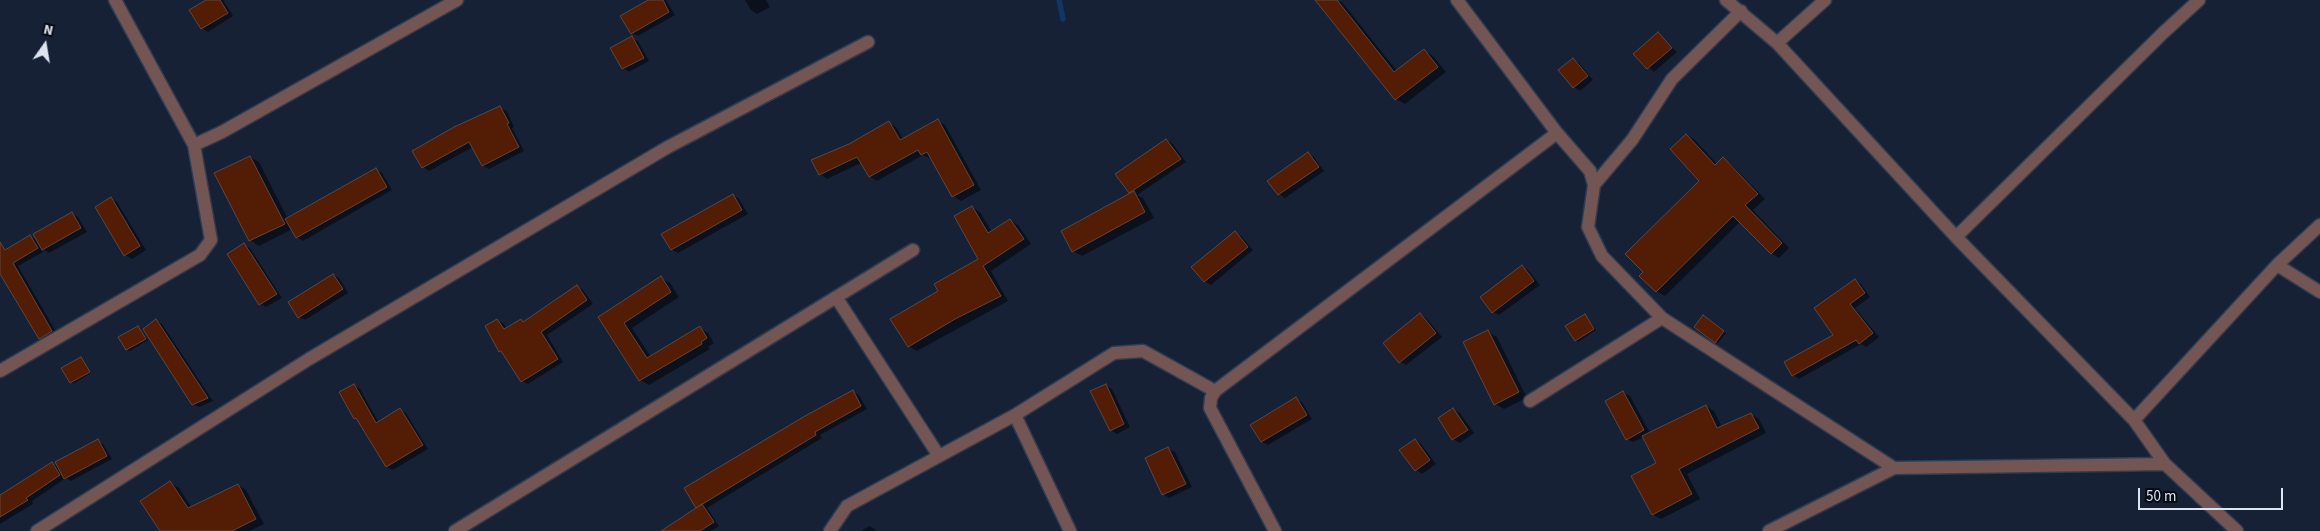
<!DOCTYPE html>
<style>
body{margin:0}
#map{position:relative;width:2320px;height:531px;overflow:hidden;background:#162136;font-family:"Source Sans 3",sans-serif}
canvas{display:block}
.north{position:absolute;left:20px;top:20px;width:50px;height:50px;-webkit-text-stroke:4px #070b14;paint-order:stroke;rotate:13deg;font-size:14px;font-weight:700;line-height:20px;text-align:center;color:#dce4f2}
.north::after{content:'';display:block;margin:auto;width:18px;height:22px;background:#dce4f2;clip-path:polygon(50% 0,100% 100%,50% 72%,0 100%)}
.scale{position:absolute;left:2138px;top:488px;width:145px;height:22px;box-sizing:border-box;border:2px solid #dce4f2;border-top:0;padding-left:6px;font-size:15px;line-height:18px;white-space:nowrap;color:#dce4f2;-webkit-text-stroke:4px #070b14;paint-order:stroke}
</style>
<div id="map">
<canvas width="2320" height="531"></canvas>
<div class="north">N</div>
<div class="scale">50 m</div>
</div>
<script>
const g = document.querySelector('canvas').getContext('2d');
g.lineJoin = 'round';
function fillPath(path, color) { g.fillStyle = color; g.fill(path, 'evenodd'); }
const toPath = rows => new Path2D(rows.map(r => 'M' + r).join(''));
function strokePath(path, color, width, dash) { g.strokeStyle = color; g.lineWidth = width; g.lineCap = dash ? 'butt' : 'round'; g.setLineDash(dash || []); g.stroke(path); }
const shadow = toPath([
 [208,0,223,0,233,16,208,32,202,28],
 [651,0,666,0,675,15,638,36,631,33],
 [745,0,766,0,770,7,757,14,751,10],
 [1329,0,1342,2,1397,71,1424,50,1433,56,1446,72,1405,104,1396,99],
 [1658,34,1677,52,1654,72,1635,54],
 [632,38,638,41,649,61,629,72,623,68,612,48],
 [1573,59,1579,63,1593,80,1580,91,1574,87,1560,70],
 [500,108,507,111,514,127,512,128,524,151,489,169,483,166,473,147,429,171,423,167],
 [938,121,945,125,981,190,961,201,953,196,931,157,929,158,923,155,877,181,869,176,861,163,827,179,820,174,850,145,889,123,896,127,903,139],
 [1687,135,1695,140,1717,164,1723,159,1731,164,1765,199,1753,210,1789,248,1779,258,1771,253,1740,222,1665,296,1656,291,1701,181],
 [1167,140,1173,144,1186,162,1137,195,1143,198,1154,218,1082,256,1073,251,1132,194,1130,192],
 [1308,153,1314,157,1324,171,1285,198,1279,194],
 [250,157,259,162,288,219,376,170,382,173,392,190,303,241,297,237,293,229,259,246,250,240],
 [733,195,739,199,748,214,678,253,672,250],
 [111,199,117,202,146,250,132,259,125,255],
 [972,207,980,212,992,232,1010,220,1018,225,1031,244,991,271,1008,301,917,351,908,346,940,291,980,260],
 [72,213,78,217,87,232,49,253,41,248,43,252,18,266,58,335,47,341,40,338,0,268,0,254,30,236,39,242],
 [1235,233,1241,236,1253,250,1211,285,1204,281],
 [244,245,250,248,282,298,266,307,260,304],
 [1522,266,1528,270,1540,285,1499,315,1493,312],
 [333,275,340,279,348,293,305,320,299,317],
 [661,278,670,283,679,297,632,328,651,357,700,328,708,333,714,343,708,347,710,349,649,385,640,380,600,318],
 [1855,281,1861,284,1870,297,1855,308,1879,337,1866,347,1861,344,1799,379,1793,375,1835,335],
 [577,286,583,290,593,304,547,335,563,362,528,384,522,381,505,354,500,351,497,320,504,324,507,329,521,321,524,322],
 [1420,314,1426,318,1442,337,1406,365,1400,362],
 [1585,315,1596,330,1578,342,1575,340],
 [1706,318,1726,333,1718,343,1716,341],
 [156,320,162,324,213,401,199,407,192,404],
 [138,327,148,340,130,351,127,350],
 [1488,332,1497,337,1527,398,1504,409,1495,404],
 [81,359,91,373,73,384,71,382],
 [354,385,360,389,379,423,400,410,406,413,428,449,393,470,387,467,359,421,355,418],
 [1105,385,1112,389,1130,427,1117,434,1110,430],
 [853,392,859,395,867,409,820,435,822,438,707,508,719,526,711,531,675,531,699,508,697,507],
 [1623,392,1630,396,1650,433,1706,406,1714,411,1722,427,1751,414,1759,419,1766,433,1687,474,1700,499,1661,519,1652,514,1657,464,1644,437,1633,442,1627,439],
 [1296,399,1302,402,1312,419,1268,445,1262,442],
 [1453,409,1460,413,1474,433,1460,443,1453,439,1440,418],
 [1415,440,1421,444,1436,464,1422,474,1416,470],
 [98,441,103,444,112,459,71,481,66,478,32,501,33,504,0,524,0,496,52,463,60,468],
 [1168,449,1175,452,1192,487,1169,498,1163,494],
 [170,483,179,488,192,508,238,485,246,490,264,524,250,531,161,531],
 [870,526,877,531,861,531]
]);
const stream = toPath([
 [1059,0,1063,19]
]);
const building = toPath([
 [206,0,220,0,228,13,201,29,189,10,206,0],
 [648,0,663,0,669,12,631,34,620,16,648,0],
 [1315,0,1337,0,1394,72,1424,49,1438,67,1395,100,1315,0],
 [1658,32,1672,48,1647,69,1633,54,1658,32],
 [632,36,644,58,622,69,610,48,632,36],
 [1573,58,1588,76,1573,88,1558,70,1573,58],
 [500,106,509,123,507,124,519,147,482,166,469,142,422,168,412,151,454,127,500,106],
 [938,119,974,185,952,197,927,152,921,155,918,150,869,177,857,157,819,175,811,160,849,144,889,121,900,140,938,119],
 [1686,134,1715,165,1723,157,1758,194,1745,205,1782,243,1771,254,1733,216,1656,292,1639,276,1643,272,1625,254,1699,181,1670,149,1686,134],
 [1166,139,1181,159,1129,193,1115,174,1166,139],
 [1308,152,1319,167,1278,195,1267,181,1308,152],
 [250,156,285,224,249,241,214,173,250,156],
 [376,168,387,187,296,238,285,219,376,168],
 [1134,191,1145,212,1072,252,1061,231,1134,191],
 [733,194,742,210,671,250,661,234,733,194],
 [111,197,140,246,124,256,95,207,111,197],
 [972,206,988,233,1010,219,1024,239,983,266,1001,296,955,319,908,347,890,319,938,291,934,284,978,259,954,216,972,206],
 [72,212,81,228,42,250,33,234,72,212],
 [1235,231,1248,247,1204,282,1191,267,1235,231],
 [30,235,38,248,13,263,52,331,39,339,0,274,0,242,5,250,30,235],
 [244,243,277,294,259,305,227,254,244,243],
 [1522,265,1534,281,1492,313,1480,297,1522,265],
 [333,274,343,289,298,318,288,302,333,274],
 [661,276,671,292,624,323,647,358,700,326,707,338,701,342,702,344,639,381,598,317,661,276],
 [1855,279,1865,293,1850,304,1873,333,1859,344,1856,340,1792,376,1784,362,1833,335,1814,308,1855,279],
 [577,285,587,300,541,332,558,359,521,382,501,351,499,352,485,326,497,319,504,329,521,319,523,322,577,285],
 [1420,313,1436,333,1399,363,1383,343,1420,313],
 [1585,314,1594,329,1575,341,1565,326,1585,314],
 [1703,315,1724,331,1715,343,1694,327,1703,315],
 [156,319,208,398,192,405,143,329,156,319],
 [138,326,146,339,126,350,118,337,138,326],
 [1488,330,1519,392,1494,405,1463,342,1488,330],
 [81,357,90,372,70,383,61,368,81,357],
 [354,384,376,423,400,408,423,445,386,467,356,418,354,419,339,392,354,384],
 [1106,384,1124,424,1110,431,1090,391,1106,384],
 [853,390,861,406,815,432,816,435,696,508,684,488,805,416,853,390],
 [1623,391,1644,430,1626,440,1605,401,1623,391],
 [1296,397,1307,415,1261,442,1250,425,1296,397],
 [1706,405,1717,428,1751,413,1759,428,1679,469,1692,494,1652,515,1631,476,1656,463,1642,436,1706,405],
 [1453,408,1468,430,1452,440,1438,418,1453,408],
 [98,439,107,456,64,479,55,462,98,439],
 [1415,439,1430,460,1415,471,1399,450,1415,439],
 [1168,447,1186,484,1162,495,1145,458,1168,447],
 [52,462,60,475,26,498,28,500,0,517,0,495,52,462],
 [170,481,188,508,238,484,256,519,232,531,160,531,140,501,170,481],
 [702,504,714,522,700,531,661,531,702,504]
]);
const minor = toPath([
 [1457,0,1557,133,1590,171,1594,185,1588,227,1602,256,1662,318,1894,468],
 [1726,0,1777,43,1956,237,2134,420,2165,464,2237,531],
 [1777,43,1825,0],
 [194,145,222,132,457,0],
 [1594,185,1632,140,1672,79,1741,11],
 [1956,237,2163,33,2199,0],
 [2277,265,2320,292],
 [836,297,939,456],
 [0,371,200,255,211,240,194,145,115,0],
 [1530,401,1662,318],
 [1015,415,1070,531],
 [2134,420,2277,265,2320,225],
 [37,531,309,359,668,147,868,42],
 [455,531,913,250],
 [830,531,847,506,1015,415,1114,353,1143,351,1215,391],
 [1275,531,1210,408,1211,398,1215,391,1557,133],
 [1769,531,1894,468,2165,464]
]);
fillPath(shadow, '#0007');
strokePath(stream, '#103763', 5.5);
fillPath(building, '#531d05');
strokePath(building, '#62453b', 1);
strokePath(minor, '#323c50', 15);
strokePath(minor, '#735554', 12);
</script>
